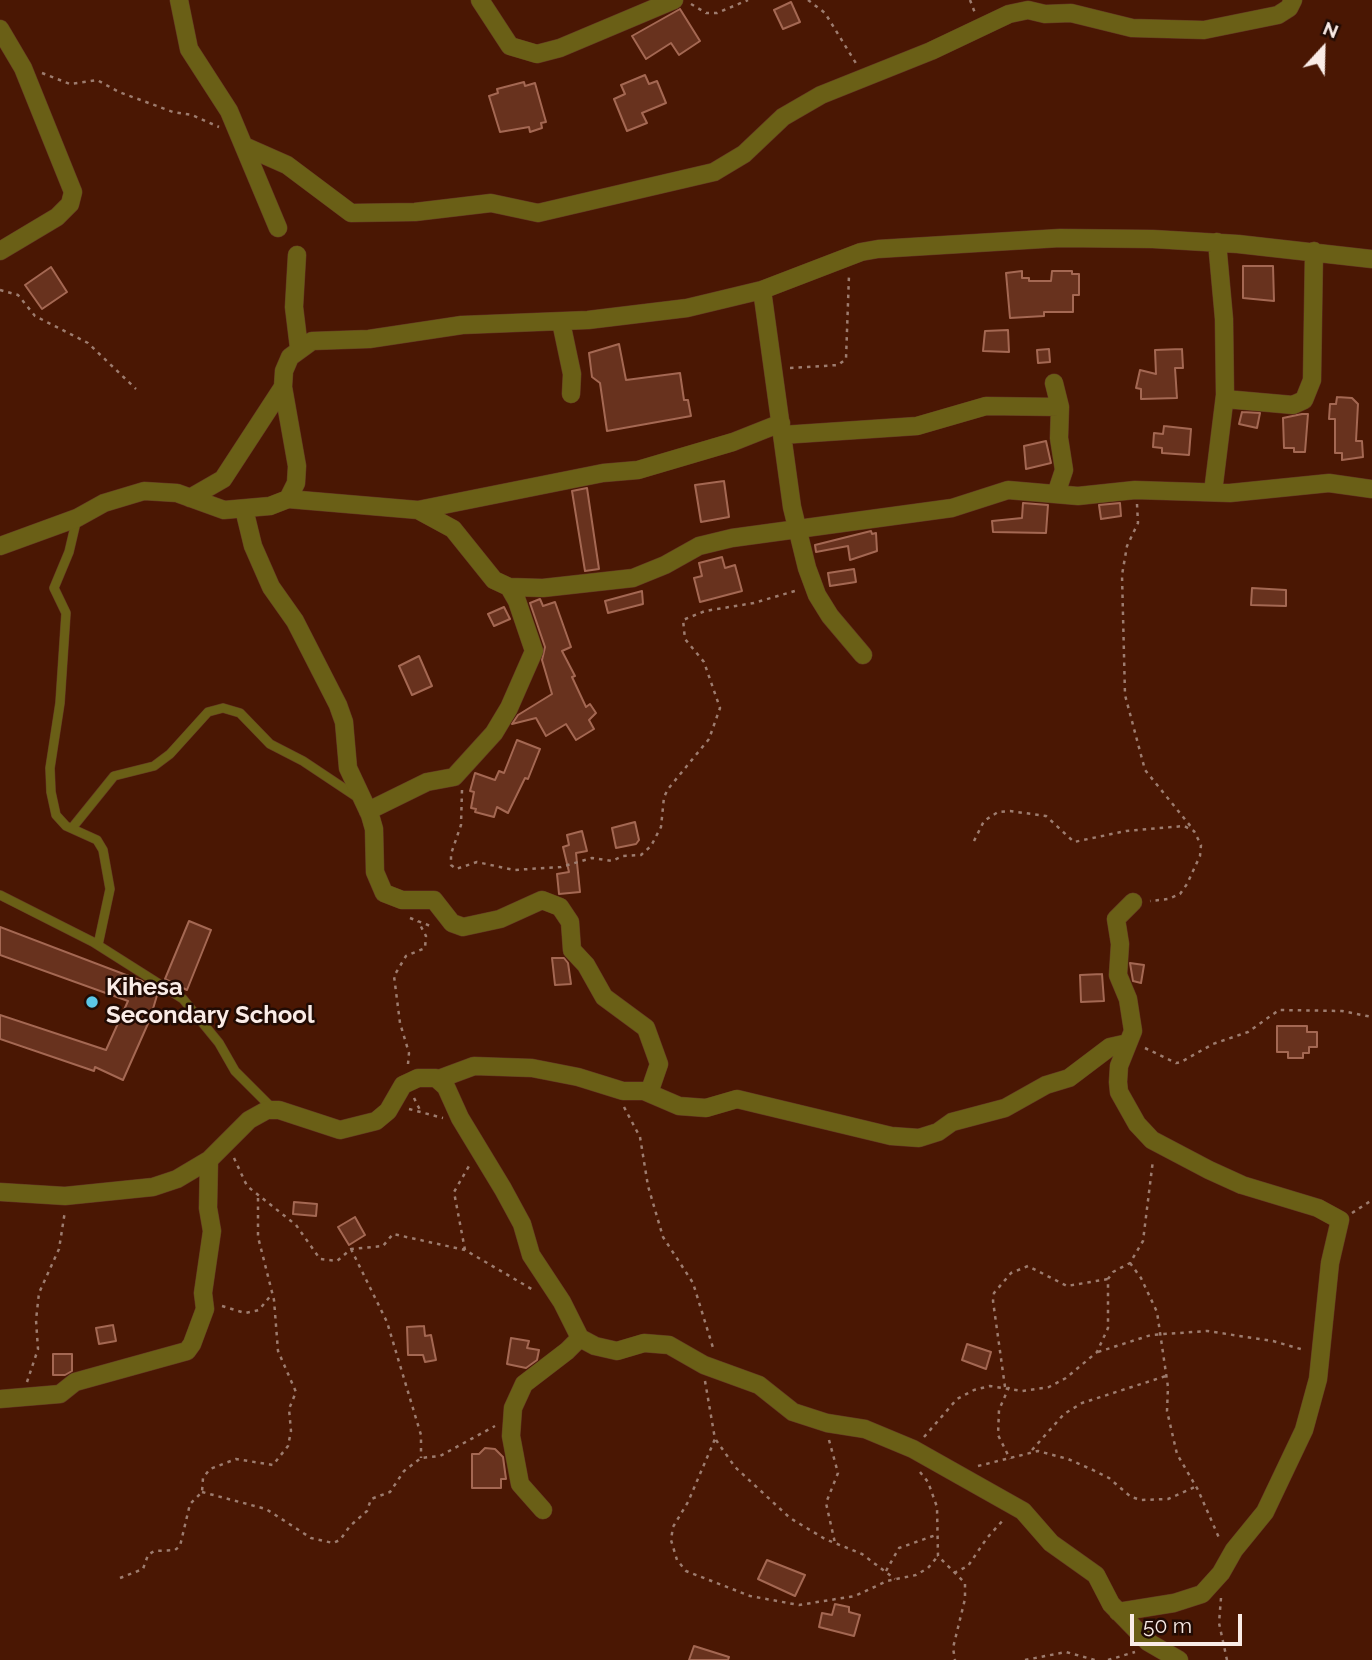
<!DOCTYPE html>
<style>
body{margin:0}
#map{position:relative;width:1372px;height:1660px;overflow:hidden;background:#4a1703;font-family:Raleway,sans-serif}
canvas{display:block}
.north{position:absolute;left:1288px;top:14px;width:70px;height:70px;-webkit-text-stroke:5px #210b04;paint-order:stroke;rotate:22deg;font-size:19px;font-weight:700;line-height:28px;text-align:center;color:#faece7}
.north::after{content:'';display:block;margin:auto;width:24px;height:32px;background:#faece7;clip-path:polygon(50% 0,100% 100%,50% 72%,0 100%)}
.scale{position:absolute;left:1130px;top:1614px;width:112px;height:32px;box-sizing:border-box;border:4px solid #faece7;border-top:0;padding-left:9px;font-size:21px;line-height:24px;white-space:nowrap;color:#faece7;-webkit-text-stroke:5px #210b04;paint-order:stroke}
</style>
<div id="map">
<canvas width="1372" height="1660"></canvas>
<div class="north">N</div>
<div class="scale">50 m</div>
</div>
<script>
const g = document.querySelector('canvas').getContext('2d');
g.lineJoin = 'round';
function fillPath(path, color) { g.fillStyle = color; g.fill(path, 'evenodd'); }
const toPath = rows => new Path2D(rows.map(r => 'M' + r).join(''));
function strokePath(path, color, width, dash) { g.strokeStyle = color; g.lineWidth = width; g.lineCap = dash ? 'butt' : 'round'; g.setLineDash(dash || []); g.stroke(path); }
function drawText(font, color, halo, rows, align = 'center') {
  g.font = font + ' Raleway,sans-serif'; g.lineWidth = 5; g.setLineDash([]); g.textBaseline = 'middle'; g.strokeStyle = halo; g.fillStyle = color; for (const [text, x, y, turn = 0] of rows) {
    g.save(); g.translate(x, y); g.rotate((+turn || 0) * Math.PI / 180); g.textAlign = isNaN(turn) ? turn : align; if (halo) g.strokeText(text, 0, 0); g.fillText(text, 0, 0); g.restore();
  }
}
const building = toPath([
 [791,2,800,22,783,29,774,10,791,2],
 [680,9,700,41,679,55,671,43,646,59,632,36,680,9],
 [645,75,649,84,657,81,666,103,642,113,647,123,627,131,614,99,625,94,621,85,645,75],
 [524,82,525,86,535,83,546,122,541,123,542,128,530,132,529,127,500,132,489,96,498,93,497,89,524,82],
 [1243,266,1273,266,1274,301,1243,298,1243,266],
 [51,267,67,292,42,309,25,285,51,267],
 [1022,271,1022,278,1029,278,1029,281,1051,281,1052,271,1072,271,1072,274,1079,274,1079,295,1073,295,1073,312,1044,312,1044,316,1010,318,1006,273,1022,271],
 [1008,330,1009,352,983,351,985,331,1008,330],
 [619,344,626,380,680,373,684,400,688,400,691,416,607,431,600,383,592,377,589,353,619,344],
 [1049,349,1050,362,1038,363,1037,350,1049,349],
 [1182,349,1183,368,1175,368,1177,398,1141,399,1141,389,1136,388,1140,370,1156,374,1155,350,1182,349],
 [1337,397,1352,398,1358,404,1356,441,1362,441,1363,457,1342,460,1342,453,1335,453,1335,419,1329,419,1330,404,1336,404,1337,397],
 [1242,412,1260,413,1257,428,1239,424,1242,412],
 [1302,414,1308,414,1305,452,1294,452,1294,448,1284,448,1283,418,1302,414],
 [1164,426,1191,429,1189,455,1162,453,1162,448,1153,447,1154,433,1163,434,1164,426],
 [1046,441,1051,463,1026,469,1024,446,1046,441],
 [724,481,729,517,701,522,695,485,724,481],
 [587,488,599,569,585,571,572,491,587,488],
 [1023,503,1048,505,1046,533,993,532,992,521,1022,518,1023,503],
 [1120,503,1121,516,1101,519,1099,505,1120,503],
 [871,531,872,534,876,533,877,551,850,560,848,546,816,552,815,545,871,531],
 [722,557,725,568,735,565,742,591,700,602,694,578,702,576,699,563,722,557],
 [854,569,856,582,830,586,828,573,854,569],
 [1252,588,1286,590,1286,606,1251,605,1252,588],
 [642,591,643,604,608,613,605,601,642,591],
 [540,599,543,606,555,602,571,647,562,651,575,676,572,677,586,707,590,704,596,713,589,720,594,729,576,740,566,724,546,736,536,718,512,724,518,715,552,694,542,660,545,647,530,603,540,599],
 [504,607,510,619,494,626,488,614,504,607],
 [419,656,432,686,412,695,399,666,419,656],
 [517,740,540,749,528,779,525,778,508,813,497,807,494,817,475,812,476,809,471,808,474,792,470,791,475,773,495,780,499,771,504,773,517,740],
 [635,822,639,840,636,844,616,848,612,828,635,822],
 [582,831,587,851,576,853,580,892,559,894,557,874,569,872,563,847,569,845,567,835,582,831],
 [189,921,211,930,187,990,165,979,189,921],
 [0,927,142,981,158,992,150,1019,123,1080,95,1067,94,1071,0,1039,0,1015,106,1050,128,1001,0,955,0,927],
 [552,958,564,958,568,963,571,984,555,985,552,958],
 [1130,963,1144,965,1141,983,1133,981,1130,963],
 [1102,974,1104,1001,1081,1002,1080,975,1102,974],
 [1277,1026,1307,1026,1307,1032,1317,1032,1317,1047,1309,1047,1309,1053,1303,1053,1303,1058,1288,1058,1288,1052,1277,1052,1277,1026],
 [294,1202,317,1204,316,1216,293,1214,294,1202],
 [355,1217,365,1235,349,1245,338,1227,355,1217],
 [113,1325,116,1341,99,1344,96,1328,113,1325],
 [424,1326,425,1336,431,1335,436,1360,425,1362,423,1355,408,1355,407,1327,424,1326],
 [511,1338,529,1341,527,1348,539,1350,537,1360,526,1368,507,1364,511,1338],
 [967,1344,991,1352,986,1369,962,1360,967,1344],
 [53,1354,72,1354,72,1371,65,1375,53,1375,53,1354],
 [485,1448,495,1449,503,1457,506,1479,501,1479,501,1488,472,1488,472,1454,479,1454,485,1448],
 [767,1560,805,1575,795,1596,758,1579,767,1560],
 [835,1604,849,1607,849,1612,860,1615,854,1636,819,1627,822,1613,832,1615,835,1604],
 [694,1646,729,1657,728,1660,689,1660,694,1646]
]);
const path = toPath([
 [808,0,825,13,857,65],
 [970,0,975,13],
 [691,4,706,13,717,13,748,0],
 [42,73,70,84,97,80,119,92,173,112,192,115,219,127],
 [0,290,18,295,35,316,88,343,136,389],
 [790,368,838,365,846,359,849,275],
 [1137,504,1138,523,1127,546,1122,575,1125,695,1145,770,1192,828],
 [462,790,461,825,451,854,451,865,456,869,477,862,514,870,561,867,592,858,612,861,623,856,641,855,651,846,661,827,664,797,668,789,709,739,720,708,704,662,685,639,683,620,705,611,754,603,798,590],
 [974,841,984,821,998,812,1010,811,1046,816,1074,842,1126,831,1184,826,1194,831,1201,845,1200,856,1187,884,1180,894,1168,899,1150,901],
 [410,918,433,927],
 [1145,1048,1176,1063,1181,1062,1213,1044,1248,1032,1279,1010,1342,1011,1372,1017],
 [408,1064,409,1053,400,1023,394,976,406,956,425,948,426,936,418,921],
 [414,1098,421,1112],
 [624,1107,640,1137,648,1186,663,1237,693,1283,714,1351],
 [409,1109,443,1118],
 [234,1158,247,1186,296,1225,320,1259,337,1261,351,1249,383,1246,393,1234,465,1250,535,1291],
 [1352,1213,1372,1200],
 [351,1249,387,1322,421,1435,421,1458],
 [465,1250,454,1192,469,1166],
 [1130,1263,1141,1278,1157,1312,1168,1387,1167,1411,1177,1454,1198,1490,1220,1540],
 [222,1306,245,1313,259,1310,272,1294],
 [1098,1352,1151,1335,1207,1331,1273,1341,1304,1350],
 [705,1381,715,1439,688,1502,673,1527,671,1540,677,1560,686,1571,750,1596,799,1605,855,1596,887,1581,916,1575,928,1568,938,1556],
 [27,1382,38,1349,36,1320,39,1293,59,1249,65,1211],
 [1005,1387,993,1301,994,1293,1011,1273,1028,1266,1067,1286,1108,1279],
 [1009,1387,999,1410,998,1435,1010,1459],
 [924,1437,957,1399,974,1390,990,1386,1022,1391,1049,1387,1066,1378,1097,1352,1108,1328,1108,1279,1113,1272,1130,1263,1143,1241,1153,1160],
 [716,1440,735,1467,790,1518,825,1539,862,1554,895,1579],
 [829,1440,838,1473,826,1503,835,1543],
 [1032,1450,1064,1414,1082,1403,1166,1376],
 [978,1466,1038,1451,1068,1459,1093,1470,1109,1478,1131,1497,1141,1500,1168,1499,1195,1487],
 [920,1472,928,1482,937,1507,938,1556,965,1583,965,1599,953,1648,955,1660],
 [202,1492,266,1509,311,1538,333,1543,340,1540,350,1526,367,1511,371,1499,390,1492,404,1471,421,1458,440,1456,495,1426],
 [886,1571,899,1548,936,1535],
 [954,1573,968,1566,987,1538,1005,1518],
 [120,1578,143,1569,148,1555,154,1551,175,1550,180,1546,190,1504,202,1492,203,1478,210,1469,236,1459,273,1465,288,1446,291,1431,289,1409,296,1392,278,1351,274,1300,258,1237,258,1197],
 [1221,1598,1219,1623,1227,1660],
 [1025,1660,1066,1652,1095,1660],
 [1108,1660,1135,1652]
]);
const lane = toPath([
 [77,518,69,552,54,588,66,613,60,703,50,768,51,792,56,815,66,826,97,840,103,850,110,889,98,945],
 [72,828,114,776,154,766,170,754,208,712,223,708,240,713,270,744,303,761,357,797],
 [0,895,93,942,183,999,219,1043,235,1071,272,1108]
]);
const street = toPath([
 [179,0,189,49,229,111,278,228],
 [480,0,510,46,537,54,560,48,674,0],
 [0,29,23,68,73,192,70,204,57,217,0,251],
 [244,146,287,165,351,213,415,212,491,203,538,213,714,172,744,154,783,117,821,95,931,51,1009,14,1028,10,1045,14,1071,13,1132,28,1204,30,1278,15,1289,8,1293,0],
 [297,255,294,307,299,348],
 [762,290,792,507,807,568,817,595,830,616,863,655],
 [561,322,572,374,571,394],
 [1054,383,1060,407,1059,438,1064,470,1056,494],
 [1225,399,1293,405,1304,400,1312,380,1314,251],
 [782,435,917,426,986,406,1060,407],
 [1213,492,1225,395,1224,319,1217,242],
 [190,498,223,479,283,387],
 [288,499,418,510,453,529,494,580,509,587,543,588,633,578,665,565,699,546,732,538,952,508,1008,490,1078,496,1135,490,1230,493,1329,483,1372,489],
 [244,509,253,546,271,587,295,621,338,705,344,722,348,768,370,815,374,829,375,872,384,893,402,900,434,900,452,923,463,927,500,919,542,900,560,907,570,922,572,950,586,965,604,997,646,1028,659,1064,649,1093],
 [418,510,603,473,638,470,733,442,781,423],
 [0,546,77,518,104,503,144,491,177,493,224,510,270,506,288,499,296,483,297,466,283,387,284,371,290,357,312,341,369,339,462,325,588,320,687,308,762,290,861,252,878,249,1060,238,1153,239,1238,244,1372,259],
 [368,811,427,782,454,777,494,733,509,708,534,651,517,601,509,587],
 [439,1079,474,1066,532,1068,578,1077,623,1091,644,1091,679,1106,706,1108,737,1099,891,1136,919,1138,938,1132,952,1122,1005,1108,1046,1085,1069,1078,1110,1047,1128,1043],
 [0,1192,65,1196,153,1187,177,1179,209,1160,249,1120,267,1110,279,1110,340,1130,376,1121,388,1111,403,1085,418,1078,436,1078,446,1087,460,1118,503,1189,522,1224,531,1255,562,1302,580,1338,595,1346,617,1351,644,1343,669,1345,704,1365,759,1385,793,1412,827,1423,865,1429,913,1449,1023,1511,1051,1543,1096,1575,1111,1604,1148,1642,1179,1660],
 [0,1399,60,1394,75,1382,187,1351,192,1344,205,1309,203,1293,212,1231,208,1208,209,1160],
 [543,1510,520,1484,511,1436,513,1408,524,1384,567,1351,580,1338],
 [1118,1612,1174,1603,1202,1594,1221,1573,1234,1550,1265,1512,1304,1430,1318,1379,1330,1263,1340,1220,1318,1208,1242,1185,1209,1170,1152,1140,1137,1124,1119,1092,1118,1082,1119,1066,1133,1031,1128,999,1118,975,1120,944,1116,919,1133,902]
]);
const markers = [
 [92,1002,7,"#5cc7e7"]
];
const poiNames = [
 ["Kihesa",106,988],
 ["Secondary School",106,1016]
];
fillPath(building, '#68321e');
strokePath(building, '#a46853', 2);
strokePath(lane, '#633523', 10);
strokePath(street, '#633523', 19);
strokePath(path, '#9d7c6f', 2.5, [3.5, 5]);
strokePath(lane, '#6a5f16', 9);
strokePath(street, '#6a5f16', 18);
for (const [x, y, r, color] of markers) { const dot = new Path2D(); dot.arc(x, y, r, 0, 2 * Math.PI); g.fillStyle = color; g.fill(dot); strokePath(dot, '#210b04', 2.5); }
drawText('bold 24px', '#faece7', '#210b04', poiNames, 'left');
</script>
